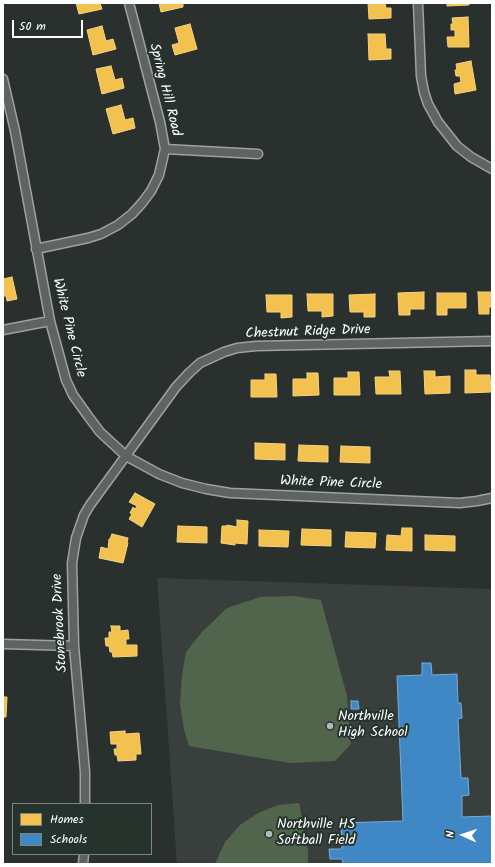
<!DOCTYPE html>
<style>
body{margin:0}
#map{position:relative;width:495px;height:867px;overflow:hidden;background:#29302d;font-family:Kalam,sans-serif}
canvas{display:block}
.frame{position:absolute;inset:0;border:4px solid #fff;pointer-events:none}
.legend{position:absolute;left:12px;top:803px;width:140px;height:52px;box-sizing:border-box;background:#26332d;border:1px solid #7d8581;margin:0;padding:5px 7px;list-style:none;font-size:12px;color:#fff}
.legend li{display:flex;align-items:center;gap:8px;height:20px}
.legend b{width:20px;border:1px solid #7d8581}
.north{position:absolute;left:443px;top:815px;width:40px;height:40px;-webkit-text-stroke:3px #26332d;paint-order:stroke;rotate:273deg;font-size:11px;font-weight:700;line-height:16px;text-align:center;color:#fff}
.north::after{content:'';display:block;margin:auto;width:14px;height:18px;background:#fff;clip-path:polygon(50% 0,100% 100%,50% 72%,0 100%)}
.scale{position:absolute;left:12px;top:20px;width:71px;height:18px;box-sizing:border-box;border:2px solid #fff;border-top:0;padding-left:5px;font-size:12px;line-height:14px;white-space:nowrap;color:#fff;-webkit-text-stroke:3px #26332d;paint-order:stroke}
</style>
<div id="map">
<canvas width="495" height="867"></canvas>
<div class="frame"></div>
<ul class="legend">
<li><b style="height:11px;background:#f2c14e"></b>Homes</li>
<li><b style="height:11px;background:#3f88c5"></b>Schools</li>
</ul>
<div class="north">N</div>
<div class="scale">50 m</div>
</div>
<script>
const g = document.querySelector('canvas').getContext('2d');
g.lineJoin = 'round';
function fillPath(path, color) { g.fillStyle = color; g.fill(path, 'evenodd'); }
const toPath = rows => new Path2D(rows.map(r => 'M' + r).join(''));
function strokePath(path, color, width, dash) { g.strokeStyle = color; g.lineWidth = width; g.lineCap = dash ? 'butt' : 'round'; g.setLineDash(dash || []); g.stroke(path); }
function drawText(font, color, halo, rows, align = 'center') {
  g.font = font + ' Kalam,sans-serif'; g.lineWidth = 4; g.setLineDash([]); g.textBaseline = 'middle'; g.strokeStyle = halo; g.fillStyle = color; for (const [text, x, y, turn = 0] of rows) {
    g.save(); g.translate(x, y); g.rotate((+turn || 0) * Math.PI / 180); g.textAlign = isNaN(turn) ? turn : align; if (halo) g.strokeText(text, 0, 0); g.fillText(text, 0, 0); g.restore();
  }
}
const built = toPath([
 [157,578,492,589,492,864,177,864]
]);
const green = toPath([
 [294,596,321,600,347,696,351,744,335,761,290,763,189,746,184,730,180,704,182,675,186,652,202,632,227,608,260,597],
 [299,803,308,851,308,864,215,864,225,842,240,825,258,813,278,805]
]);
const homes = toPath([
 [76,3,100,3,102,9,79,14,76,3],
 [159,3,183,3,183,7,161,12,159,3],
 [368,3,385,3,386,8,391,8,391,18,369,19,368,3],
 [447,3,469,3,469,5,447,6,447,3],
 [468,17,469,47,448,47,447,37,455,37,455,30,451,30,451,24,453,24,452,18,468,17],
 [190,24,197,49,175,55,172,45,179,43,175,28,190,24],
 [102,26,106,41,113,39,116,49,93,55,87,30,102,26],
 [368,34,385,34,386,49,391,49,391,59,369,60,368,34],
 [471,61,476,90,455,94,454,84,461,82,460,76,456,76,455,70,457,70,456,64,471,61],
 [111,66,115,80,122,78,124,88,102,94,96,69,111,66],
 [121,105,125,120,133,118,135,128,113,134,106,109,121,105],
 [12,277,17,299,7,301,6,296,3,296,3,279,12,277],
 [424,292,424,309,410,309,410,315,399,315,398,293,424,292],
 [478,292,492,292,492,307,489,307,489,314,479,314,478,292],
 [437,293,466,293,466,308,447,308,447,315,437,315,437,293],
 [307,294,333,294,333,316,322,317,322,311,308,311,307,294],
 [375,294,375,317,364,317,364,312,350,312,349,295,375,294],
 [266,295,292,295,292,317,281,318,281,312,267,312,266,295],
 [465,370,476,370,476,375,490,375,491,392,465,393,465,370],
 [389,371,400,371,401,394,376,394,375,377,390,377,389,371],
 [424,371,435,371,435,377,450,376,450,393,425,394,424,371],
 [348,372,359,372,360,395,334,395,334,378,348,378,348,372],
 [307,373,318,373,319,395,293,396,293,379,307,379,307,373],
 [265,374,276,374,277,397,251,397,251,380,265,380,265,374],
 [255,443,285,444,285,460,255,459,255,443],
 [299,445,328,446,328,462,298,461,299,445],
 [341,446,370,447,370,463,340,462,341,446],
 [135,493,155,504,142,527,129,519,132,514,130,513,133,507,135,509,137,506,129,502,135,493],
 [237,520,248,521,247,544,235,543,235,545,221,543,222,526,227,526,227,525,237,527,237,520],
 [178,526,207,527,207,543,177,542,178,526],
 [402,528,412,528,412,551,386,550,387,535,401,536,402,528],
 [302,529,331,530,331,546,301,545,302,529],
 [259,530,289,531,288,547,259,546,259,530],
 [346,532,376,533,375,548,345,547,346,532],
 [112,534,128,538,127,543,128,543,123,563,99,558,101,547,108,549,109,539,110,539,112,534],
 [425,535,455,536,455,551,425,550,425,535],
 [111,626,120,626,120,631,128,630,129,639,126,639,126,645,137,645,137,656,113,657,112,652,110,652,109,646,106,646,105,638,109,638,109,632,112,632,111,626],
 [3,694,3,697,7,697,6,717,3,717,3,694],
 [125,731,125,734,139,733,141,754,136,754,136,760,118,761,117,755,115,755,114,749,117,749,117,744,111,744,110,732,125,731]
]);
const schools = toPath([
 [422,663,431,663,432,675,457,674,458,703,461,703,462,718,458,719,461,778,468,778,469,795,462,796,462,817,492,816,492,864,343,864,342,859,330,859,329,849,342,849,341,823,403,821,397,676,422,675,422,663],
 [351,701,358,701,359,709,351,709,351,701]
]);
const street = toPath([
 [418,3,421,76,424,92,428,104,438,122,457,146,471,157,492,169],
 [3,79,15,131,50,321,66,380,73,395,88,416,100,432,126,456,159,474,182,483,206,489,230,493,460,503,477,501,492,498],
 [165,149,258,154],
 [36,249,88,238,101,234,118,225,132,214,142,203,151,191,159,175,165,149,160,122,129,3],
 [3,330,50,321],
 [3,644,74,646],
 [85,804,85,772,74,646,72,563,76,538,84,515,90,505,176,387,189,373,200,363,224,352,237,348,256,346,492,341],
 [83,864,84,854]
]);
const markers = [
 [330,726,4,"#b4b7b6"],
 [269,834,4,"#b4b7b6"]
];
const streetNames = [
 ["Spring Hill Road",164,90,76],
 ["White Pine Circle",68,328,76],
 ["Chestnut Ridge Drive",308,333,-2],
 ["White Pine Circle",331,484,2],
 ["Stonebrook Drive",61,623,-93]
];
const poiNames = [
 ["Northville",338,718],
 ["High School",338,734],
 ["Northville HS",277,826],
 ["Softball Field",277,842]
];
fillPath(built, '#393f3c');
fillPath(green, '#51654c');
fillPath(homes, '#f2c14e');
strokePath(homes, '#f6d483', 1);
fillPath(schools, '#3f88c5');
strokePath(schools, '#79acd6', 1);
strokePath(street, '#9fa2a0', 11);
strokePath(street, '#5f6362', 8);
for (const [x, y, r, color] of markers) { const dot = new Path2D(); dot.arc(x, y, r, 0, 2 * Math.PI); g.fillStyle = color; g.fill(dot); strokePath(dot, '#26332d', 1.5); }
drawText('14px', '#fff', '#26332d', streetNames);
drawText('14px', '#fff', '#26332d', poiNames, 'left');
</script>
